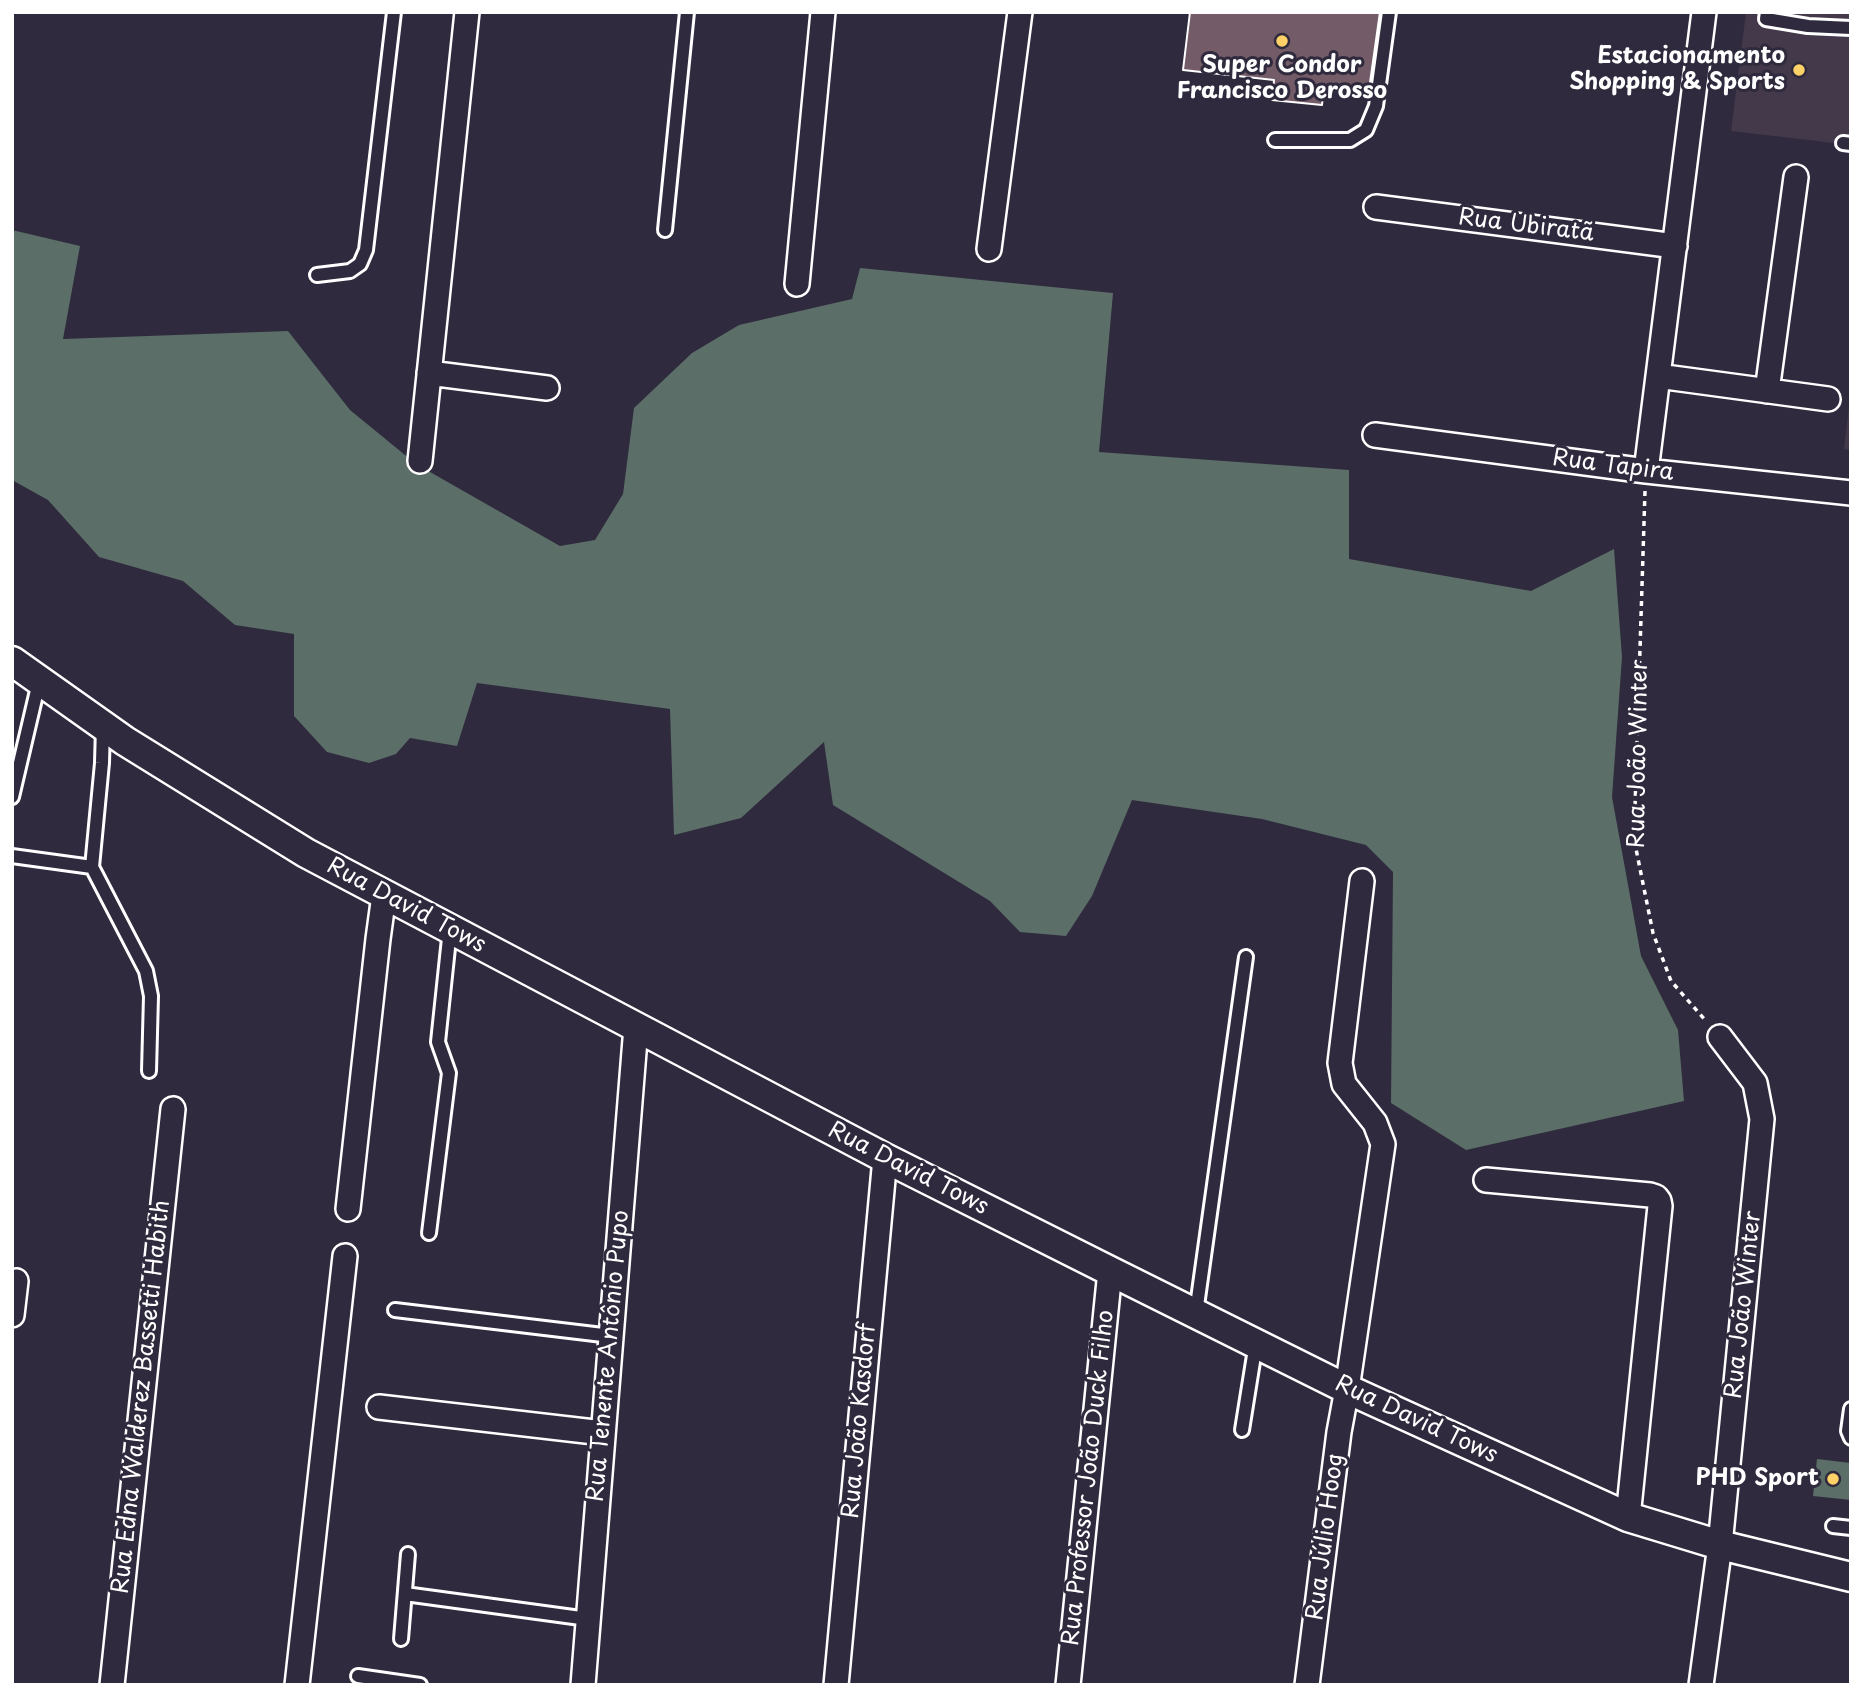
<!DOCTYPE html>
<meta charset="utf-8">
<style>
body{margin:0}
#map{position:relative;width:1863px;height:1697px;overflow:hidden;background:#2f2a3d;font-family:"Playpen Sans",sans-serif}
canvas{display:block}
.frame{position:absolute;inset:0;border:14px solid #fff;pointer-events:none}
</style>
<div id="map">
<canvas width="1863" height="1697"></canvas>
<div class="frame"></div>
</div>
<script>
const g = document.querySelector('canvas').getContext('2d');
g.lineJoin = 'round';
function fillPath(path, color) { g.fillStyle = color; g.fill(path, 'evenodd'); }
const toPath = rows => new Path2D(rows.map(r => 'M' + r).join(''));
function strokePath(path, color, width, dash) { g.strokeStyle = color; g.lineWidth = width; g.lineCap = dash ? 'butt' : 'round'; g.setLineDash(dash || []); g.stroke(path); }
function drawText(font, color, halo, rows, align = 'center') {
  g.font = font + ' "Playpen Sans",sans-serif'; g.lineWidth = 6; g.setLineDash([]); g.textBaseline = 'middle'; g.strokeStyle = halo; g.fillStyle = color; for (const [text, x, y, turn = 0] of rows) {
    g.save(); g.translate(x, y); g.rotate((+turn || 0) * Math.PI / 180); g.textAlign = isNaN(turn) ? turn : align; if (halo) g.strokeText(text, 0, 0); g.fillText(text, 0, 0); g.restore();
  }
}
const built = toPath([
 [1746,12,1851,12,1851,145,1731,131],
 [1851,389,1851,450,1844,449]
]);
const green = toPath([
 [12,230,80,246,63,339,288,331,350,410,416,464,560,546,595,540,623,494,634,408,692,353,739,325,852,299,860,268,1113,293,1099,452,1349,470,1349,559,1531,591,1614,549,1622,657,1612,797,1641,956,1678,1030,1684,1101,1466,1150,1391,1103,1393,872,1366,845,1262,819,1132,800,1092,896,1066,936,1020,932,990,901,833,805,824,742,741,818,674,835,670,709,477,683,457,746,410,738,396,754,369,763,327,752,294,716,294,634,235,625,183,581,99,557,48,500,12,480],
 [1817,1459,1851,1463,1851,1500,1813,1496]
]);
const building = toPath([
 [1190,12,1380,12,1369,90,1324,85,1322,105,1272,100,1274,80,1183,70,1190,12]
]);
const path = toPath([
 [1645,491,1634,839,1653,933,1671,981,1706,1021]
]);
const service = toPath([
 [1767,12,1766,19,1808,26,1851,28],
 [1275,140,1350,140,1366,130,1376,106,1389,12],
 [1843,143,1851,144],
 [665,230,687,12],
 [317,275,350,271,360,264,366,250,394,12],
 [103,726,102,763,92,867,146,971,151,996,149,1071],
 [12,797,39,682],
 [12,856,92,867],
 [429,1233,449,1073,438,1042,450,929],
 [395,1310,611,1336],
 [1196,1313,1246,957],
 [1851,1409,1848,1431,1851,1438],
 [1242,1430,1256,1343],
 [1833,1526,1851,1528],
 [405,1594,588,1619],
 [401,1639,408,1554],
 [358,1676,420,1685]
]);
const minor = toPath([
 [1376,207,1675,246],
 [989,249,1020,12],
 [797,284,823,12],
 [429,373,547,388],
 [1658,376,1828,399],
 [1767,391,1796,177],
 [1375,435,1646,471,1851,493],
 [420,461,467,12],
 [1646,471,1704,12],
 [1486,1180,1650,1195,1656,1197,1659,1201,1660,1206,1628,1517],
 [348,1209,378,939,384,895],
 [12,1315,16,1281],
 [379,1407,603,1433],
 [112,1685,173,1109],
 [297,1685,345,1256],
 [583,1685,636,1027],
 [836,1685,885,1158],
 [1068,1685,1110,1271],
 [1307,1685,1339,1432,1347,1389,1383,1144,1375,1123,1344,1084,1340,1063,1362,881],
 [1701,1685,1720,1545,1762,1119,1755,1083,1720,1037]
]);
const tertiary = toPath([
 [12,661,125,741,306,853,885,1158,1110,1271,1347,1389,1628,1517,1720,1545,1851,1577]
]);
const markers = [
 [1282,41,7,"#ffd166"],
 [1799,70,7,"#ffd166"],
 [1833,1479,7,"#ffd166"]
];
const poiNames = [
 ["Estacionamento",1785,57],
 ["Shopping & Sports",1785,83],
 ["Super Condor",1282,66,"center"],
 ["Francisco Derosso",1282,92,"center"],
 ["PHD Sport",1819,1479]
];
const streetNames = [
 ["Rua Ubiratã",1526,226,7],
 ["Rua Tapira",1613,466,7],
 ["Rua João Winter",1639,754,-89],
 ["Rua David Tows",406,906,28],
 ["Rua David Tows",908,1169,27],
 ["Rua João Winter",1744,1305,-84],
 ["Rua Tenente Antônio Pupo",609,1356,-85],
 ["Rua Edna Walderez Bassetti Habith",142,1397,-84],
 ["Rua David Tows",1416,1420,25],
 ["Rua João Kasdorf",860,1421,-85],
 ["Rua Professor João Duck Filho",1089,1478,-84],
 ["Rua Júlio Hoog",1326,1537,-83]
];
fillPath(built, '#43394a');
fillPath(green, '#5b6e67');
fillPath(building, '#735b67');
strokePath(building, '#fff', 2);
strokePath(service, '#fff', 18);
strokePath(minor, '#fff', 28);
strokePath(tertiary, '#fff', 33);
strokePath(path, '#fff', 3.5, [5, 5]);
strokePath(service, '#2f2a3d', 12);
strokePath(minor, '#2f2a3d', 23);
strokePath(tertiary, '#2f2a3d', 28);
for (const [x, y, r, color] of markers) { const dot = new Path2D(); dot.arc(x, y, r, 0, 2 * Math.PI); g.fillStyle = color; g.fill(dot); strokePath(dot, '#2f2a3d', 2.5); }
drawText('bold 23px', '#fff', '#2f2a3d', poiNames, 'right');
drawText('23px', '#fff', '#2f2a3d', streetNames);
</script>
